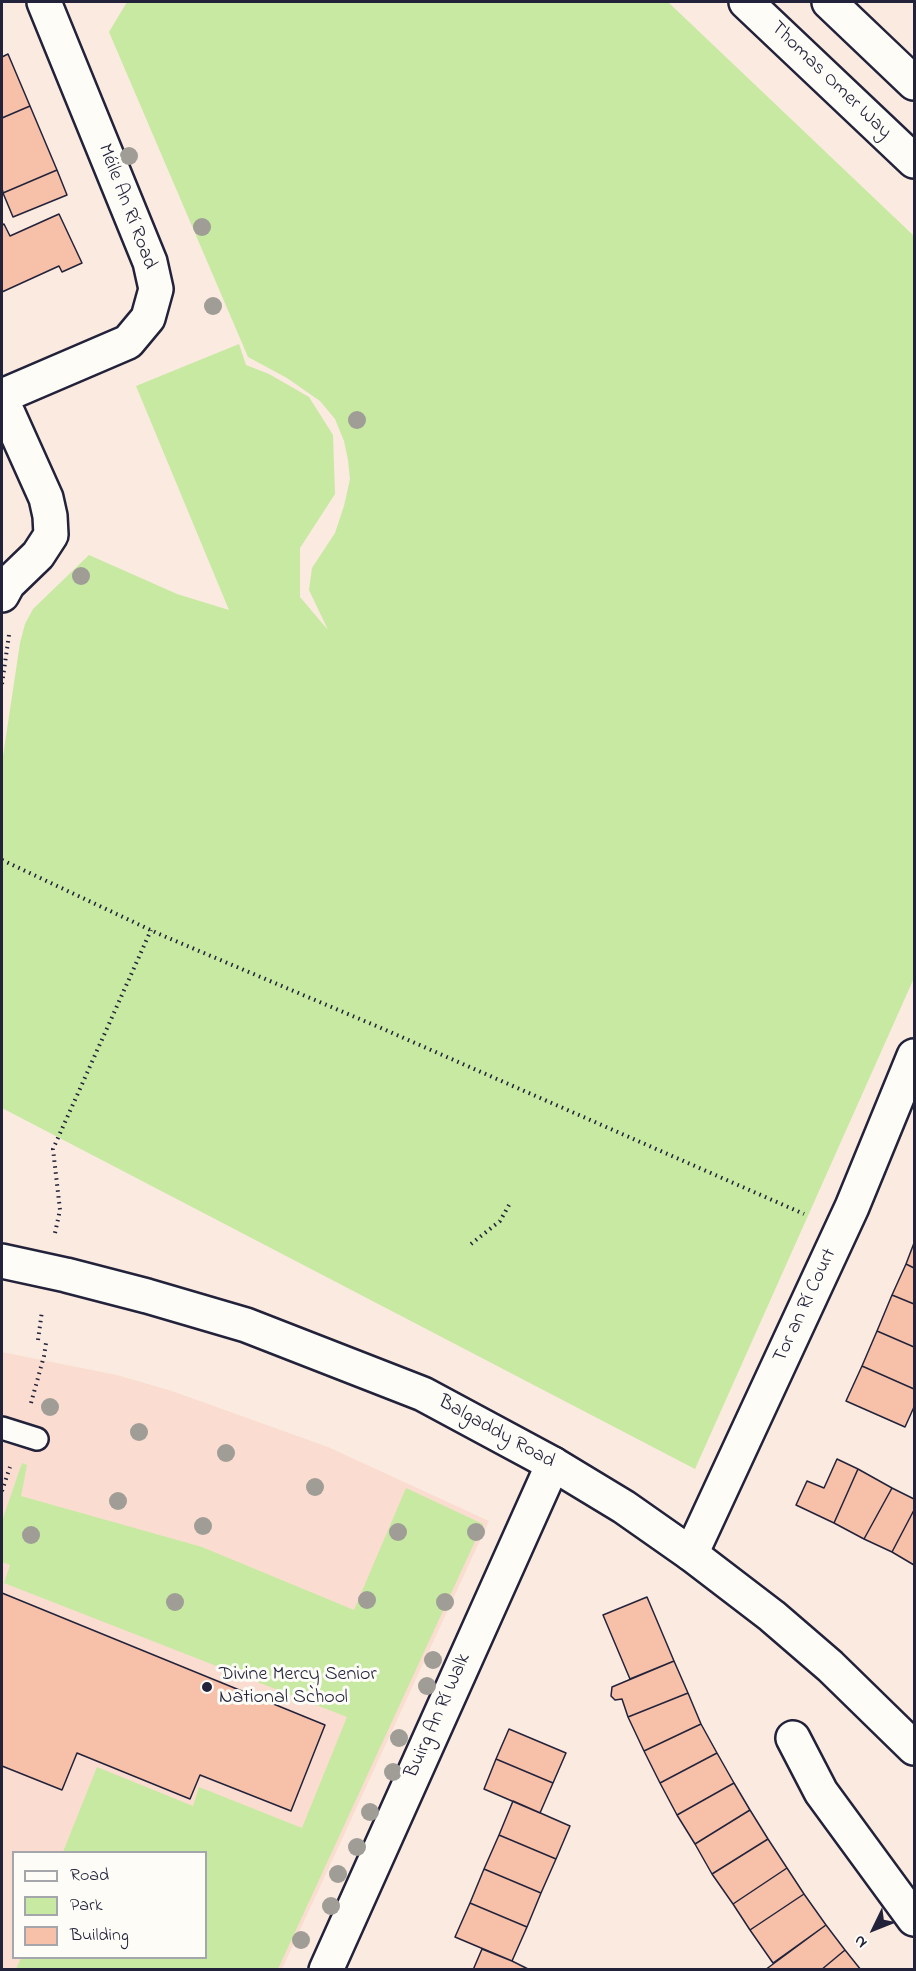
<!DOCTYPE html>
<meta charset="utf-8">
<style>
body{margin:0}
#map{position:relative;width:916px;height:1971px;overflow:hidden;background:#fbeae0;font-family:"Indie Flower",sans-serif}
canvas{display:block}
.frame{position:absolute;inset:0;border:3px solid #22223b;pointer-events:none}
.legend{position:absolute;left:12px;top:1851px;width:195px;height:108px;box-sizing:border-box;background:#fdfcf7;border:2px solid #a5a5ac;margin:0;padding:8px 10px;list-style:none;font-size:18px;color:#22223b}
.legend li{display:flex;align-items:center;gap:12px;height:30px}
.legend b{width:30px;border:2px solid #a5a5ac}
.north{position:absolute;left:844px;top:1899px;width:60px;height:60px;-webkit-text-stroke:4px #fdfcf7;paint-order:stroke;rotate:227deg;font-size:16px;font-weight:700;line-height:24px;text-align:center;color:#22223b}
.north::after{content:'';display:block;margin:auto;width:21px;height:27px;background:#22223b;clip-path:polygon(50% 0,100% 100%,50% 72%,0 100%)}
</style>
<div id="map">
<canvas width="916" height="1971"></canvas>
<div class="frame"></div>
<ul class="legend">
<li><b style="height:8px;background:#fdfcf7"></b>Road</li>
<li><b style="height:16px;background:#c7e9a2"></b>Park</li>
<li><b style="height:16px;background:#f6c0a9"></b>Building</li>
</ul>
<div class="north">N</div>
</div>
<script>
const g = document.querySelector('canvas').getContext('2d');
g.lineJoin = 'round';
function fillPath(path, color) { g.fillStyle = color; g.fill(path, 'evenodd'); }
const toPath = rows => new Path2D(rows.map(r => 'M' + r).join(''));
function strokePath(path, color, width, dash) { g.strokeStyle = color; g.lineWidth = width; g.lineCap = dash ? 'butt' : 'round'; g.setLineDash(dash || []); g.stroke(path); }
function drawText(font, color, halo, rows, align = 'center') {
  g.font = font + ' "Indie Flower",sans-serif'; g.lineWidth = 6; g.setLineDash([]); g.textBaseline = 'middle'; g.strokeStyle = halo; g.fillStyle = color; for (const [text, x, y, turn = 0] of rows) {
    g.save(); g.translate(x, y); g.rotate((+turn || 0) * Math.PI / 180); g.textAlign = isNaN(turn) ? turn : align; if (halo) g.strokeText(text, 0, 0); g.fillText(text, 0, 0); g.restore();
  }
}
const built = toPath([
 [2,1352,117,1375,172,1391,328,1447,489,1521,282,1969,2,1969],
 [14,1852,206,1852,206,1958,14,1958]
]);
const green = toPath([
 [127,2,668,2,914,236,914,978,695,1469,2,1108,2,763,20,643,25,624,33,609,89,555,177,594,229,610,136,386,239,344,246,365,269,374,309,397,333,435,335,494,300,548,300,597,328,630,309,590,312,568,335,533,344,506,350,479,348,460,344,441,335,419,320,401,287,378,248,357,109,32],
 [22,1463,27,1465,21,1496,202,1547,354,1610,406,1488,483,1524,278,1969,16,1969,21,1958,206,1958,206,1852,63,1852,97,1767,193,1806,199,1787,302,1828,347,1717,4,1583,10,1565,2,1562,2,1521]
]);
const building = toPath([
 [8,54,30,106,2,118,2,57,8,54],
 [30,106,57,170,3,193,2,188,2,118,30,106],
 [57,170,67,195,13,217,3,193,57,170],
 [59,214,82,263,62,272,59,266,2,292,2,225,4,224,10,236,59,214],
 [914,1243,914,1268,906,1264,914,1243],
 [906,1264,914,1268,914,1304,892,1295,906,1264],
 [892,1295,914,1304,914,1347,877,1331,892,1295],
 [877,1331,914,1347,914,1389,862,1366,877,1331],
 [862,1366,914,1389,914,1407,905,1427,846,1401,862,1366],
 [837,1459,858,1469,834,1523,796,1505,807,1481,824,1488,837,1459],
 [858,1469,892,1488,864,1539,834,1523,858,1469],
 [892,1488,914,1499,914,1510,892,1552,864,1539,892,1488],
 [914,1510,914,1565,892,1552,914,1510],
 [2,1593,325,1725,291,1811,200,1775,190,1799,77,1753,62,1790,2,1766,2,1593],
 [647,1597,674,1661,630,1679,603,1615,647,1597],
 [674,1661,688,1693,628,1717,622,1699,615,1700,611,1696,612,1687,674,1661],
 [688,1693,701,1724,644,1751,628,1717,688,1693],
 [701,1724,717,1753,660,1783,644,1751,701,1724],
 [509,1729,566,1753,553,1783,496,1759,509,1729],
 [717,1753,734,1783,677,1815,660,1783,717,1753],
 [496,1759,553,1783,540,1813,484,1789,496,1759],
 [734,1783,750,1810,695,1844,677,1815,734,1783],
 [513,1801,570,1826,556,1859,499,1835,513,1801],
 [750,1810,768,1839,712,1874,695,1844,750,1810],
 [499,1835,556,1859,541,1893,484,1869,499,1835],
 [768,1839,787,1868,733,1904,712,1874,768,1839],
 [787,1868,804,1894,750,1930,733,1904,787,1868],
 [484,1869,541,1893,527,1927,470,1903,484,1869],
 [804,1894,826,1925,773,1963,750,1930,804,1894],
 [470,1903,527,1927,512,1961,455,1937,470,1903],
 [826,1925,845,1950,821,1970,765,1970,826,1925],
 [482,1949,512,1961,530,1970,473,1970,482,1949],
 [845,1950,861,1970,821,1970,845,1950]
]);
const path = toPath([
 [2,684,9,635],
 [2,860,159,934,381,1028,804,1214],
 [55,1233,60,1210,53,1149,151,930],
 [471,1244,500,1221,509,1205],
 [38,1340,42,1311],
 [31,1403,44,1356,46,1343],
 [2,1491,10,1467]
]);
const service = toPath([
 [2,1428,37,1439]
]);
const minor = toPath([
 [2,396,128,342,148,318,156,289,150,262,44,2],
 [2,400,46,498,50,516,51,535,38,555,8,584,2,595],
 [691,1554,852,1207,914,1056],
 [793,1738,821,1792,914,1919],
 [326,1970,553,1464]
]);
const tertiary = toPath([
 [746,2,914,161],
 [829,2,914,83],
 [2,1261,66,1275,147,1296,246,1325,423,1394,553,1464,624,1507,691,1554,772,1616,830,1666,914,1748]
]);
const trees = [
 [129,156],
 [202,227],
 [213,306],
 [357,420],
 [81,576],
 [50,1407],
 [139,1432],
 [226,1453],
 [315,1487],
 [118,1501],
 [203,1526],
 [398,1532],
 [476,1532],
 [31,1535],
 [367,1600],
 [175,1602],
 [445,1602],
 [433,1660],
 [427,1686],
 [399,1738],
 [393,1772],
 [370,1812],
 [357,1847],
 [338,1874],
 [331,1906],
 [301,1940]
];
const markers = [
 [207,1687,6,"#22223b"]
];
const streetNames = [
 ["Thomas Omer Way",830,81,44],
 ["Méile An Rí Road",126,207,69],
 ["Tor an Rí Court",806,1306,-65],
 ["Balgaddy Road",496,1433,29],
 ["Buirg An Rí Walk",439,1716,-66]
];
const poiNames = [
 ["Divine Mercy Senior",219,1676],
 ["National School",219,1699]
];
fillPath(built, '#faddd0');
fillPath(green, '#c7e9a2');
fillPath(building, '#f6c0a9');
strokePath(building, '#22223b', 1.5);
strokePath(service, '#22223b', 26);
strokePath(minor, '#22223b', 38);
strokePath(tertiary, '#22223b', 38);
strokePath(path, '#22223b', 4, [1.5, 4.5]);
strokePath(service, '#fdfcf7', 21);
strokePath(minor, '#fdfcf7', 33);
strokePath(tertiary, '#fdfcf7', 33);
g.fillStyle = '#9f9d96';
for (const [x, y] of trees) { g.beginPath(); g.arc(x, y, 9, 0, 2 * Math.PI); g.fill(); }
for (const [x, y, r, color] of markers) { const dot = new Path2D(); dot.arc(x, y, r, 0, 2 * Math.PI); g.fillStyle = color; g.fill(dot); strokePath(dot, '#fdfcf7', 2); }
drawText('20px', '#22223b', '#fdfcf7', streetNames);
drawText('20px', '#22223b', '#fdfcf7', poiNames, 'left');
</script>
